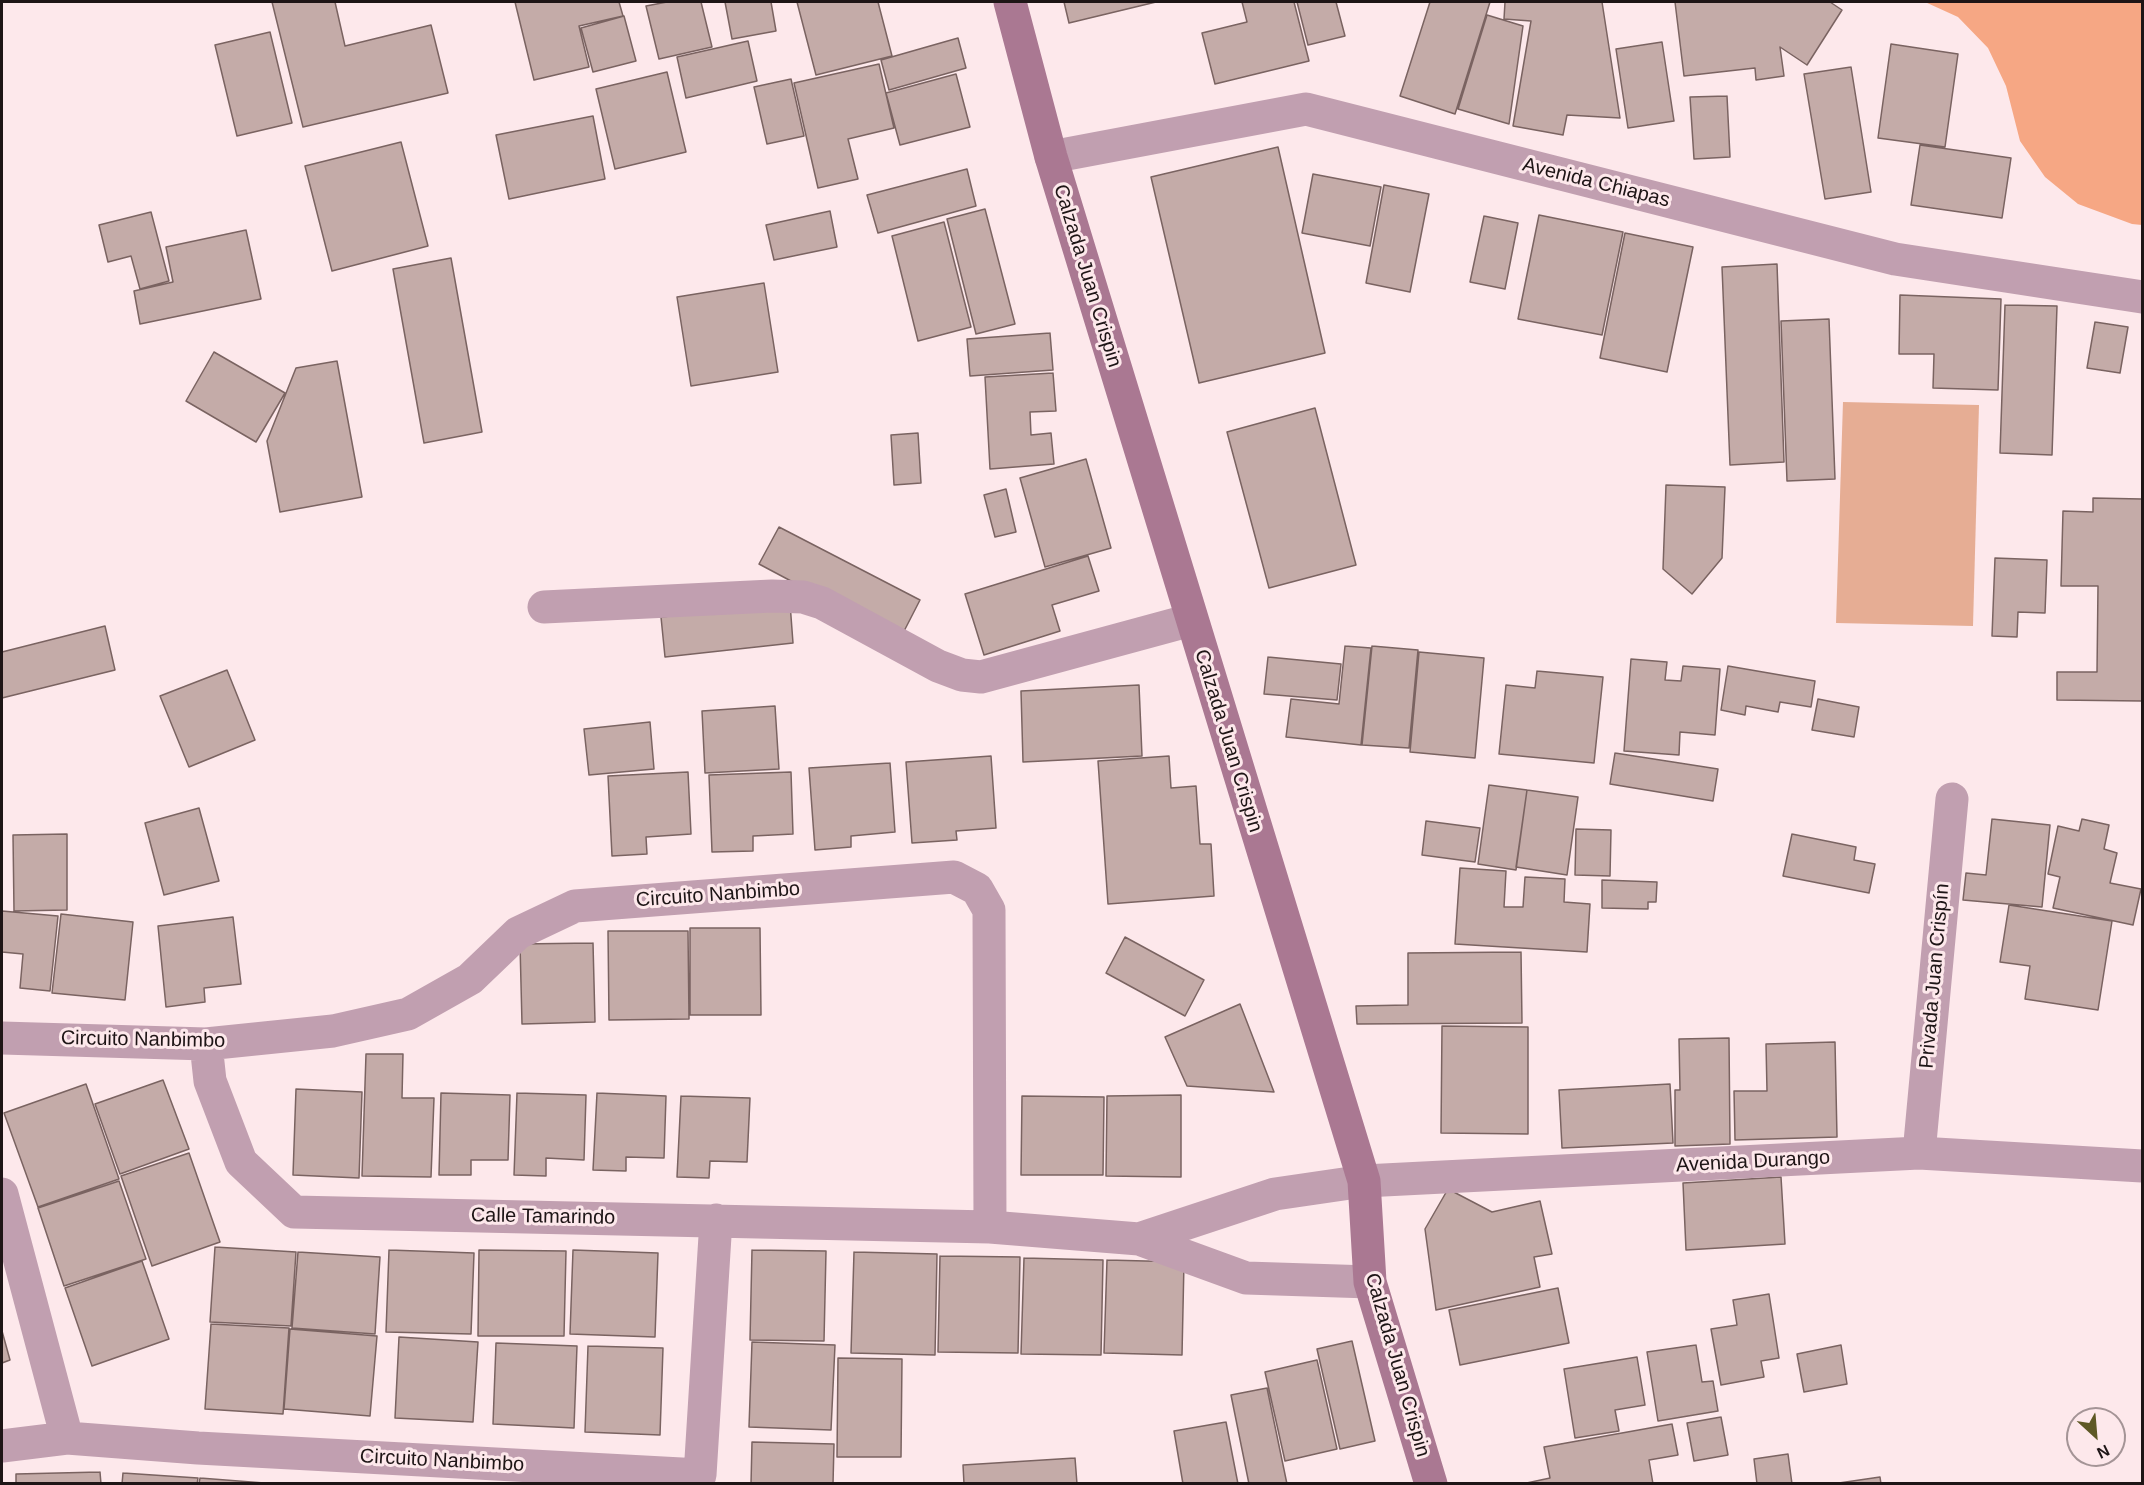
<!DOCTYPE html>
<meta charset="utf-8">
<style>
body{margin:0}
#map{position:relative;width:2144px;height:1485px;overflow:hidden;background:#fde8eb;font-family:Helvetica,sans-serif}
canvas{display:block}
.frame{position:absolute;inset:0;border:3px solid #1e1516;pointer-events:none}
.north{position:absolute;left:2066px;top:1407px;width:60px;height:60px;box-sizing:border-box;background:#fde8eb;border:2px solid #a49496;border-radius:50%;rotate:154deg;font-size:16px;font-weight:700;line-height:24px;text-align:center;color:#1e1516}
.north::after{content:'';display:block;margin:auto;width:21px;height:27px;background:#5e5825;clip-path:polygon(50% 0,100% 100%,50% 72%,0 100%)}
</style>
<div id="map">
<canvas width="2144" height="1485"></canvas>
<div class="frame"></div>
<div class="north">N</div>
</div>
<script>
const g = document.querySelector('canvas').getContext('2d');
g.lineJoin = 'round';
function fillPath(path, color) { g.fillStyle = color; g.fill(path, 'evenodd'); }
const toPath = rows => new Path2D(rows.map(r => 'M' + r).join(''));
function strokePath(path, color, width, dash) { g.strokeStyle = color; g.lineWidth = width; g.lineCap = dash ? 'butt' : 'round'; g.setLineDash(dash || []); g.stroke(path); }
function drawText(font, color, halo, rows, align = 'center') {
  g.font = font + ' Helvetica,sans-serif'; g.lineWidth = 6; g.setLineDash([]); g.textBaseline = 'middle'; g.strokeStyle = halo; g.fillStyle = color; for (const [text, x, y, turn = 0] of rows) {
    g.save(); g.translate(x, y); g.rotate((+turn || 0) * Math.PI / 180); g.textAlign = isNaN(turn) ? turn : align; if (halo) g.strokeText(text, 0, 0); g.fillText(text, 0, 0); g.restore();
  }
}
const green = toPath([
 [1843,402,1979,405,1973,626,1836,623]
]);
const forest = toPath([
 [1925,2,2142,2,2142,225,2132,224,2078,204,2045,177,2020,141,2006,86,1988,48,1958,17]
]);
const building = toPath([
 [272,2,335,2,345,46,431,25,448,93,303,127,272,2],
 [515,2,619,2,623,16,579,26,589,67,534,80,515,2],
 [667,2,701,2,712,47,659,59,646,6,667,2],
 [725,2,771,2,776,31,732,39,725,2],
 [797,2,878,2,892,56,816,75,797,2],
 [1064,2,1156,2,1069,23,1064,2],
 [1242,2,1294,2,1309,61,1215,84,1202,33,1247,22,1242,2],
 [1297,2,1336,2,1345,36,1308,45,1297,2],
 [1430,2,1490,2,1455,114,1400,96,1430,2],
 [1505,2,1602,2,1620,118,1567,115,1563,135,1513,126,1531,21,1504,19,1505,2],
 [1675,2,1830,2,1842,10,1807,65,1780,47,1784,76,1756,80,1755,68,1684,76,1675,2],
 [1487,15,1523,26,1509,124,1458,109,1487,15],
 [624,16,636,61,593,72,581,28,624,16],
 [270,32,292,123,237,136,215,45,270,32],
 [958,38,966,68,889,90,881,60,958,38],
 [748,41,757,81,686,98,677,57,748,41],
 [1662,42,1674,121,1628,128,1616,49,1662,42],
 [1891,44,1958,54,1945,147,1878,138,1891,44],
 [879,64,894,128,848,139,858,179,818,188,794,83,879,64],
 [1851,67,1871,192,1825,199,1804,74,1851,67],
 [667,72,686,152,615,169,596,89,667,72],
 [956,74,970,127,900,145,886,93,956,74],
 [791,79,804,136,767,144,754,87,791,79],
 [1727,96,1730,157,1694,159,1690,97,1727,96],
 [593,116,605,179,509,199,496,135,593,116],
 [401,142,428,246,332,271,305,166,401,142],
 [1920,145,2011,158,2002,218,1911,205,1920,145],
 [1278,147,1325,353,1199,383,1151,177,1278,147],
 [967,169,976,206,878,233,867,195,967,169],
 [1313,174,1381,187,1370,246,1302,233,1313,174],
 [1384,185,1429,194,1410,292,1366,283,1384,185],
 [985,209,1015,324,976,334,947,219,985,209],
 [830,211,837,247,774,260,766,225,830,211],
 [151,212,169,281,140,289,131,256,108,262,99,225,151,212],
 [1539,215,1623,232,1602,335,1518,319,1539,215],
 [1484,216,1518,223,1505,289,1470,282,1484,216],
 [944,222,971,327,918,341,892,236,944,222],
 [246,230,261,299,140,324,134,291,173,282,166,247,246,230],
 [1625,233,1693,247,1667,372,1600,358,1625,233],
 [451,258,482,432,424,443,393,269,451,258],
 [1777,264,1784,462,1730,465,1722,267,1777,264],
 [764,283,778,372,691,386,677,297,764,283],
 [1900,295,2001,299,1998,390,1933,388,1934,354,1899,354,1900,295],
 [2005,305,2057,306,2052,455,2000,453,2005,305],
 [1829,319,1835,479,1787,481,1781,321,1829,319],
 [2095,322,2128,327,2120,373,2087,368,2095,322],
 [1050,333,1053,370,970,376,967,339,1050,333],
 [214,352,285,393,256,442,186,401,214,352],
 [337,361,362,497,280,512,267,441,296,368,337,361],
 [1053,373,1056,411,1030,412,1031,435,1051,433,1054,464,990,469,985,377,1053,373],
 [1315,408,1356,565,1269,588,1227,432,1315,408],
 [918,433,921,483,894,485,891,435,918,433],
 [1086,459,1111,548,1045,567,1020,478,1086,459],
 [1666,485,1725,487,1722,558,1692,594,1663,569,1666,485],
 [1006,489,1016,532,995,537,984,495,1006,489],
 [2093,498,2142,499,2142,701,2057,700,2057,672,2097,672,2098,586,2061,586,2063,511,2093,512,2093,498],
 [779,527,920,600,900,639,759,564,779,527],
 [1088,556,1099,591,1052,605,1060,631,984,655,965,594,1088,556],
 [1995,558,2047,560,2045,613,2018,612,2017,637,1992,636,1995,558],
 [790,603,793,643,665,657,661,617,790,603],
 [105,626,115,670,2,698,2,652,105,626],
 [1345,646,1371,648,1361,745,1286,737,1291,699,1339,704,1345,646],
 [1372,646,1418,650,1409,748,1362,745,1372,646],
 [1419,652,1484,658,1475,758,1410,752,1419,652],
 [1268,657,1341,664,1337,700,1264,694,1268,657],
 [1631,659,1667,662,1665,680,1681,681,1683,666,1720,669,1715,735,1680,732,1679,755,1624,751,1631,659],
 [1728,666,1815,681,1811,707,1780,702,1778,712,1746,706,1745,715,1721,710,1728,666],
 [227,670,255,740,189,767,160,696,227,670],
 [1537,671,1603,677,1594,763,1499,754,1506,685,1535,688,1537,671],
 [1139,685,1142,756,1023,762,1021,691,1139,685],
 [1818,699,1859,707,1854,737,1812,730,1818,699],
 [775,706,779,769,705,773,702,711,775,706],
 [650,722,654,769,589,775,584,729,650,722],
 [1615,753,1718,769,1713,801,1610,784,1615,753],
 [991,756,996,828,956,831,957,840,912,843,906,762,991,756],
 [1169,756,1171,788,1196,786,1200,844,1211,844,1214,896,1108,904,1098,761,1169,756],
 [890,763,895,832,851,836,851,847,815,850,809,768,890,763],
 [688,772,691,834,646,837,647,854,612,856,608,776,688,772],
 [791,772,793,834,753,836,753,851,712,852,709,775,791,772],
 [1489,785,1527,790,1516,870,1478,864,1489,785],
 [1527,790,1578,797,1567,875,1516,867,1527,790],
 [199,808,219,881,164,895,145,823,199,808],
 [1992,819,2050,825,2042,907,1963,900,1966,873,1986,875,1992,819],
 [2082,819,2109,825,2104,849,2117,853,2110,883,2141,889,2133,925,2053,908,2060,877,2048,874,2058,826,2079,831,2082,819],
 [1426,821,1480,828,1475,862,1422,855,1426,821],
 [1576,829,1611,830,1610,876,1575,875,1576,829],
 [67,834,67,910,14,911,13,835,67,834],
 [1792,834,1856,847,1854,860,1875,864,1869,893,1783,876,1792,834],
 [1460,868,1506,871,1504,907,1523,907,1525,877,1565,879,1564,902,1590,904,1587,952,1455,944,1460,868],
 [1602,880,1657,882,1656,902,1648,902,1648,909,1602,908,1602,880],
 [2009,905,2112,921,2098,1010,2025,999,2030,966,2000,962,2009,905],
 [2,911,58,916,50,991,20,988,23,954,2,952,2,911],
 [61,914,133,922,125,1000,52,993,61,914],
 [233,917,241,984,204,988,205,1002,166,1007,158,926,233,917],
 [690,928,760,928,761,1015,690,1015,690,928],
 [608,931,688,931,689,1019,609,1020,608,931],
 [1125,937,1204,980,1185,1016,1106,973,1125,937],
 [593,943,595,1022,522,1024,520,944,593,943],
 [1521,952,1522,1023,1357,1024,1356,1006,1408,1005,1408,953,1521,952],
 [1240,1004,1274,1092,1187,1086,1165,1037,1240,1004],
 [1442,1026,1528,1027,1528,1134,1441,1133,1442,1026],
 [1729,1038,1730,1144,1675,1146,1675,1090,1680,1090,1679,1039,1729,1038],
 [1835,1042,1837,1137,1735,1140,1734,1091,1767,1091,1766,1044,1835,1042],
 [366,1054,403,1054,402,1098,434,1098,431,1177,362,1176,366,1054],
 [163,1080,189,1149,120,1174,95,1104,163,1080],
 [86,1084,119,1179,38,1207,4,1113,86,1084],
 [1670,1084,1673,1143,1562,1148,1559,1090,1670,1084],
 [296,1089,362,1092,359,1178,293,1175,296,1089],
 [441,1093,510,1095,508,1160,471,1160,471,1175,439,1175,441,1093],
 [517,1093,586,1095,584,1160,546,1158,546,1176,514,1175,517,1093],
 [597,1093,666,1096,664,1158,626,1157,626,1171,593,1170,597,1093],
 [1181,1095,1181,1177,1106,1176,1107,1096,1181,1095],
 [681,1096,750,1098,747,1162,710,1161,709,1178,677,1177,681,1096],
 [1022,1096,1104,1097,1103,1175,1021,1175,1022,1096],
 [189,1153,220,1242,152,1266,121,1176,189,1153],
 [1781,1177,1785,1244,1686,1250,1683,1183,1781,1177],
 [119,1181,146,1259,64,1286,38,1208,119,1181],
 [1448,1189,1492,1212,1540,1201,1552,1254,1534,1257,1540,1287,1436,1310,1425,1229,1448,1189],
 [215,1247,296,1252,291,1326,210,1322,215,1247],
 [389,1250,474,1253,471,1334,386,1332,389,1250],
 [479,1250,566,1251,564,1336,478,1336,479,1250],
 [573,1250,658,1253,655,1337,570,1334,573,1250],
 [752,1250,826,1251,824,1341,750,1340,752,1250],
 [298,1252,380,1257,375,1334,292,1328,298,1252],
 [854,1252,937,1254,935,1355,851,1353,854,1252],
 [940,1256,1020,1257,1018,1353,938,1352,940,1256],
 [1024,1258,1103,1260,1101,1355,1021,1354,1024,1258],
 [1107,1260,1184,1262,1182,1355,1104,1353,1107,1260],
 [142,1261,169,1339,92,1366,65,1288,142,1261],
 [1558,1288,1569,1343,1460,1365,1449,1310,1558,1288],
 [1769,1294,1779,1358,1761,1361,1764,1377,1721,1385,1711,1329,1737,1325,1733,1300,1769,1294],
 [211,1324,289,1328,283,1414,205,1409,211,1324],
 [290,1329,377,1336,370,1416,284,1409,290,1329],
 [2,1331,10,1360,2,1363,2,1331],
 [399,1337,478,1342,473,1422,395,1418,399,1337],
 [1352,1341,1375,1441,1340,1449,1317,1349,1352,1341],
 [752,1342,835,1345,831,1430,749,1427,752,1342],
 [496,1343,577,1346,574,1428,493,1424,496,1343],
 [1696,1345,1702,1382,1713,1381,1718,1411,1658,1421,1647,1352,1696,1345],
 [1841,1345,1847,1384,1804,1392,1797,1354,1841,1345],
 [588,1346,663,1348,660,1435,585,1432,588,1346],
 [1637,1357,1645,1405,1615,1410,1619,1431,1575,1438,1564,1369,1637,1357],
 [838,1358,902,1359,901,1457,837,1457,838,1358],
 [1317,1360,1337,1449,1285,1461,1265,1372,1317,1360],
 [1267,1388,1287,1484,1249,1484,1231,1395,1267,1388],
 [1721,1417,1728,1455,1694,1461,1687,1423,1721,1417],
 [1226,1422,1238,1484,1183,1484,1174,1431,1226,1422],
 [1672,1424,1678,1455,1649,1460,1653,1484,1522,1484,1550,1478,1544,1447,1672,1424],
 [752,1442,834,1444,833,1484,751,1484,752,1442],
 [1788,1454,1792,1484,1757,1484,1754,1459,1788,1454],
 [1075,1458,1077,1484,964,1484,963,1465,1075,1458],
 [100,1472,101,1484,16,1484,16,1474,100,1472],
 [123,1473,198,1478,197,1484,122,1484,123,1473],
 [1880,1477,1881,1484,1832,1484,1880,1477],
 [200,1478,277,1484,199,1484,200,1478]
]);
const street = toPath([
 [1051,157,1306,109,1895,259,2142,297],
 [544,607,772,596,803,597,822,603,938,666,962,675,981,677,1191,620],
 [2,1038,206,1044,333,1031,408,1014,470,979,518,933,575,906,954,877,977,889,989,910,990,1227],
 [206,1044,210,1081,241,1162,294,1212,990,1227,1139,1239,1246,1278,1370,1282],
 [1919,1153,1952,799],
 [2,1194,67,1438],
 [1139,1239,1275,1194,1364,1181,1919,1153,2142,1166],
 [2,1446,67,1438,198,1448,700,1475,716,1220]
]);
const secondary = toPath([
 [1010,2,1051,157,1364,1181,1370,1282,1431,1484]
]);
const streetNames = [
 ["Avenida Chiapas",1596,183,14],
 ["Calzada Juan Crispin",1087,276,73],
 ["Calzada Juan Crispin",1228,741,73],
 ["Circuito Nanbimbo",718,895,-4],
 ["Privada Juan Crispín",1935,976,-85],
 ["Circuito Nanbimbo",143,1040,1],
 ["Avenida Durango",1753,1162,-3],
 ["Calle Tamarindo",543,1217,1],
 ["Calzada Juan Crispin",1397,1365,74],
 ["Circuito Nanbimbo",442,1461,3]
];
fillPath(green, '#e6ad94');
fillPath(forest, '#f6a784');
fillPath(building, '#c4aba8');
strokePath(building, '#7a6361', 1.5);
strokePath(street, '#c19fb0', 33);
strokePath(secondary, '#aa7892', 33);
drawText('20px', '#1e1516', '#fde8eb', streetNames);
</script>
